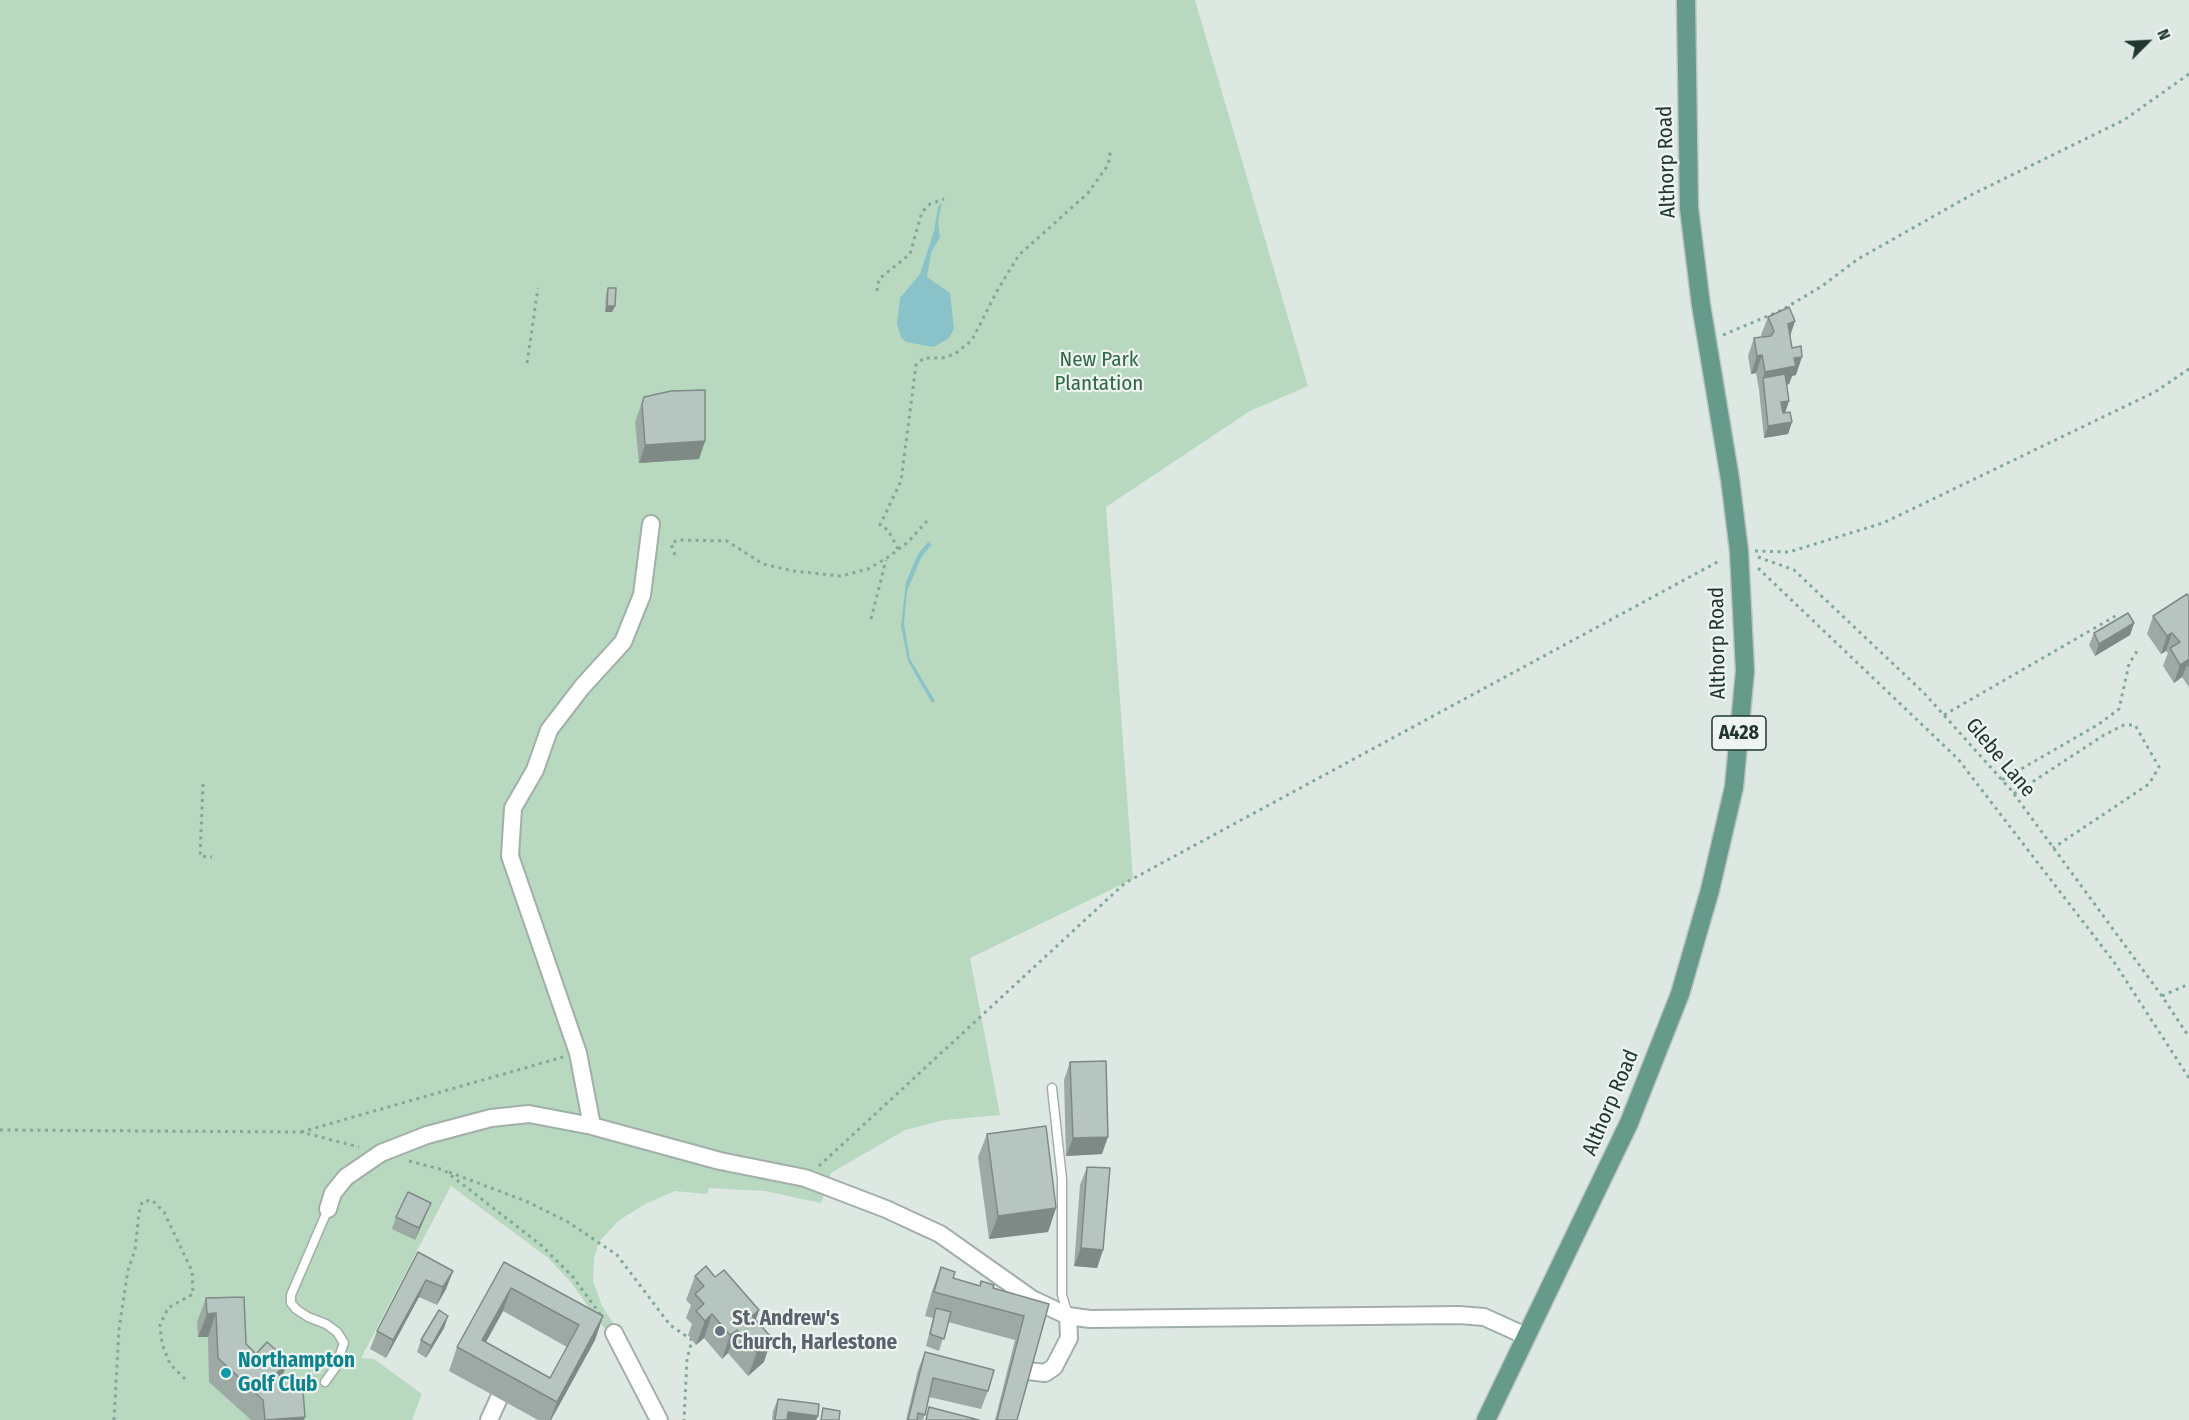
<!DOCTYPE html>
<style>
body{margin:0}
#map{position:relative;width:2189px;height:1420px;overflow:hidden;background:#dee8e3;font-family:"Fira Sans Condensed",sans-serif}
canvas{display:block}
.north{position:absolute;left:2117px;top:12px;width:60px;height:60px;-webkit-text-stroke:4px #eef5f1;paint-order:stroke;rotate:66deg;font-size:16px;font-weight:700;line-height:24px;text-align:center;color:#21362f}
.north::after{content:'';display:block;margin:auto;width:21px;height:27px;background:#21362f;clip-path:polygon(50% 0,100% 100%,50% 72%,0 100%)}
</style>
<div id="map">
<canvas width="2189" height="1420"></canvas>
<div class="north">N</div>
</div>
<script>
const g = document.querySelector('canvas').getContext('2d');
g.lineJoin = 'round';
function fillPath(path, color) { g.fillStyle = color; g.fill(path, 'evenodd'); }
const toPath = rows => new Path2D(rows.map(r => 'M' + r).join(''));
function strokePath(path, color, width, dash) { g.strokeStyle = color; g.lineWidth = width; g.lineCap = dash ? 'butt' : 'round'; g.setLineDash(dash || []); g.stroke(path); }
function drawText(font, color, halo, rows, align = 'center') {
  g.font = font + ' "Fira Sans Condensed",sans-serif'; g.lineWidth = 4.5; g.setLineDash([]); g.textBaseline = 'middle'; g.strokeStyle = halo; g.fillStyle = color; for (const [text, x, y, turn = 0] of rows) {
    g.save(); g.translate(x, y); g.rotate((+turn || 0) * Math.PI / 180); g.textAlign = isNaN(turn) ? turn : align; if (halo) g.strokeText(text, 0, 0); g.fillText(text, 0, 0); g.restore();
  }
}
const green = toPath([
 [0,0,1195,0,1308,386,1250,411,1106,507,1133,879,970,958,1000,1115,944,1120,905,1130,831,1173,821,1203,765,1191,709,1188,707,1194,675,1191,647,1203,618,1221,599,1242,594,1258,593,1281,602,1306,617,1329,609,1335,570,1281,547,1257,451,1186,361,1358,374,1359,422,1394,412,1420,0,1420]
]);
const water = toPath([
 [942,203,938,221,940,237,931,253,927,277,950,293,954,329,949,338,934,347,906,342,901,337,897,324,900,298,920,274,934,231,938,207],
 [929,541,931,545,921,558,907,591,904,624,910,659,935,701,932,703,908,661,901,626,906,582,918,554]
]);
const path = toPath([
 [877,291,879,279,910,254,922,212,930,204,944,199],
 [1723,335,1782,310,1822,286,1858,259,1973,194,2124,120,2189,74],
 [527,363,538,288],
 [898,549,888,530,880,525,901,481,916,365,924,358,942,358,955,354,972,340,997,291,1019,255,1088,193,1108,165,1111,148],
 [1755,551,1789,552,1883,523,2155,392,2189,369],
 [675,555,671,544,677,540,727,541,763,564,793,571,841,576,868,569,887,558,908,542,927,521],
 [1758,557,1794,570,1924,693,2011,790,2162,996,2189,1037],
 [1758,568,1958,759,2114,962,2189,1078],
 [871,619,886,560],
 [1944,715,2119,614],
 [2002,780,2099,724,2119,709,2129,664,2139,648],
 [203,784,200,856,212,857],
 [2014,794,2104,735,2124,725,2135,725,2159,767,2149,784,2053,848],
 [2162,996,2189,984],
 [0,1130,301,1132,359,1147],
 [301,1132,563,1057],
 [409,1161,444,1170,541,1245,573,1277,603,1318],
 [819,1166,1125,883,1721,560],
 [449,1172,528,1202,568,1222,617,1255,670,1325,692,1340,687,1359,684,1420],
 [114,1420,119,1329,128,1270,135,1250,139,1213,142,1202,146,1201,152,1200,164,1212,192,1271,193,1294,168,1308,160,1325,162,1344,170,1364,186,1380]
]);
const service = toPath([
 [1052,1088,1062,1179,1062,1295,1068,1315],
 [325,1382,335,1368,344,1343,337,1332,326,1324,308,1317,296,1309,291,1303,291,1295,328,1209]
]);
const minor = toPath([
 [592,1126,578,1053,510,856,513,808,535,770,549,730,582,687,623,642,642,595,651,524],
 [328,1209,333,1193,346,1177,381,1153,427,1135,491,1118,529,1114,592,1126,720,1161,805,1178,886,1209,940,1234,1032,1299,1068,1316,1090,1319,1459,1315,1484,1317,1526,1336],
 [614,1333,659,1420],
 [1028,1371,1045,1373,1054,1367,1069,1338,1068,1316],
 [489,1420,499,1398]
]);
const primary = toPath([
 [1486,1420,1629,1123,1680,994,1710,890,1734,787,1745,671,1739,551,1730,479,1701,305,1689,208,1686,0]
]);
const wall = toPath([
 [608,288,615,306,612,312,605,312,606,294],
 [1768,317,1795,321,1790,336,1796,375,1792,376,1789,384,1787,385,1789,401,1785,413,1792,422,1788,434,1764,438,1759,390,1756,373,1751,374,1748,356,1754,338,1762,337,1761,335],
 [644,397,705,441,699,459,639,463,635,422],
 [2189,597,2189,687,2182,677,2174,683,2163,666,2168,653,2166,651,2161,654,2147,634,2153,616],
 [2134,623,2130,635,2095,656,2089,645,2094,633],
 [1070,1062,1102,1154,1066,1156,1064,1080],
 [987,1134,1056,1208,1048,1232,989,1239,978,1157],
 [1087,1167,1103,1250,1097,1268,1074,1266,1080,1185],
 [426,1215,415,1240,392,1229,396,1217],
 [418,1252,453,1271,446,1289,437,1305,419,1297,386,1358,370,1349,377,1331],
 [504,1262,603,1316,595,1340,551,1420,538,1420,449,1371,457,1347],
 [503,1311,567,1347,550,1378,486,1342],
 [941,1267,953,1278,1049,1304,1017,1420,995,1420,1015,1340,948,1322,939,1351,926,1346,933,1318,925,1316,932,1291],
 [695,1276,715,1277,759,1310,756,1320,764,1362,748,1376,728,1353,722,1359,704,1338,696,1345,688,1335,692,1324,686,1318,691,1305,686,1300],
 [206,1298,246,1344,282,1377,304,1420,251,1420,209,1382,208,1337,198,1337,197,1322],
 [448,1316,444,1328,426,1358,417,1352,421,1340],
 [925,1352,988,1391,981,1409,929,1397,923,1420,906,1420,918,1370],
 [778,1399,818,1416,816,1420,772,1420,773,1411]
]);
const shadedWall = toPath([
 [607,306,615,306,612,312,605,312],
 [1795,321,1789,339,1788,324],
 [1762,355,1756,373,1751,374,1757,356],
 [1802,357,1796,375,1792,376,1789,384,1764,389,1763,378,1765,372,1794,358],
 [1789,401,1785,413,1777,414,1781,402],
 [1792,422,1788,434,1764,438,1768,426],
 [705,441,699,459,639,463,645,445],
 [2134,623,2130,635,2095,656,2099,644],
 [2172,633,2166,651,2161,654,2167,636],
 [2189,659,2189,668,2187,665,2182,677,2174,683,2180,665],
 [1108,1137,1102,1154,1066,1156,1073,1138],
 [431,1203,426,1215,415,1240,419,1228],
 [1056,1208,1048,1232,989,1239,998,1216],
 [1081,1248,1103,1250,1097,1268,1074,1266],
 [453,1271,446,1289,437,1305,443,1287],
 [426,1280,419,1297,386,1358,393,1340],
 [511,1288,503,1311,477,1358,482,1340],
 [759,1310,751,1333,744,1339,752,1316],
 [216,1313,208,1337,198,1337,207,1314],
 [712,1314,704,1338,696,1345,705,1321],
 [448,1316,444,1328,426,1358,431,1346],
 [603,1316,595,1340,551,1420,550,1420,557,1402],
 [737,1330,728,1353,722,1359,730,1335],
 [772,1338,764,1362,748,1376,757,1352],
 [288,1361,279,1385,277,1373],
 [788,1412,818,1416,816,1420,785,1420],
 [305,1417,304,1420,266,1420]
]);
const building = toPath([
 [608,288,616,288,615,306,607,306,608,288],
 [1789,307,1795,321,1788,324,1792,348,1801,346,1802,357,1794,358,1796,366,1765,372,1762,355,1757,356,1754,338,1771,336,1774,331,1768,317,1789,307],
 [1785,374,1789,401,1781,402,1783,413,1790,412,1792,422,1768,426,1763,378,1785,374],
 [705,390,705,441,645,445,642,404,644,397,671,391,705,390],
 [2187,594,2189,597,2189,659,2180,665,2170,648,2180,642,2172,633,2167,636,2153,616,2187,594],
 [2128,613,2134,623,2099,644,2094,633,2128,613],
 [1106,1061,1108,1137,1073,1138,1070,1062,1106,1061],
 [1046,1126,1056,1208,998,1216,987,1134,1046,1126],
 [1087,1167,1110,1168,1103,1250,1081,1248,1087,1167],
 [408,1192,431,1203,419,1228,396,1217,408,1192],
 [418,1252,453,1271,443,1287,426,1280,393,1340,377,1331,418,1252],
 [504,1262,603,1316,557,1402,457,1347,504,1262],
 [511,1288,579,1325,550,1378,482,1340,511,1288],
 [706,1266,715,1277,724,1270,759,1310,752,1316,772,1338,757,1352,737,1330,730,1335,712,1314,705,1321,696,1311,704,1304,695,1294,704,1286,695,1276,706,1266],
 [941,1267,955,1272,953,1278,980,1286,981,1281,994,1285,993,1288,1049,1304,1017,1420,997,1420,1024,1316,934,1292,941,1267],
 [244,1297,246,1344,256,1354,267,1342,288,1361,277,1373,285,1380,302,1378,305,1417,265,1420,263,1400,218,1358,216,1313,207,1314,206,1298,244,1297],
 [936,1308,951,1312,944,1339,930,1334,936,1308],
 [439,1310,448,1316,431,1346,421,1340,439,1310],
 [925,1352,994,1370,988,1391,933,1378,925,1415,918,1413,917,1420,908,1420,925,1352],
 [778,1399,819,1404,818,1416,788,1412,787,1420,775,1420,778,1399],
 [929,1407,979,1420,926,1420,929,1407],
 [823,1408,840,1411,839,1420,821,1420,823,1408]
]);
const markers = [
 [720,1331,6,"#6b7280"],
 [226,1373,6,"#0f9aa8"]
];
const shields = [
 [1739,733,54]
];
const shieldNames = [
 ["A428",1739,733]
];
const streetNames = [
 ["Althorp Road",1667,162,-92],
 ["Althorp Road",1718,643,-91],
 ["Glebe Lane",2000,758,50],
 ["Althorp Road",1611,1103,-67]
];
const parkNames = [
 ["New Park",1099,360],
 ["Plantation",1099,384]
];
const worshipNames = [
 ["St. Andrew's",732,1319],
 ["Church, Harlestone",732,1343]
];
const cultureNames = [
 ["Northampton",238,1361],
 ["Golf Club",238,1385]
];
fillPath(green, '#b8d8bf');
fillPath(water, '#89c3c9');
strokePath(service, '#a2afa9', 11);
strokePath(minor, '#a2afa9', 20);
strokePath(primary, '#bcc3c1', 21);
strokePath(path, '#81a99a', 3, [3, 4.5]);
strokePath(service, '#fff', 8);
strokePath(minor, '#fff', 16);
strokePath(primary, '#669a8a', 18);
fillPath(wall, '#9da9a4');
fillPath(shadedWall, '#7f8a86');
fillPath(building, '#b6c5bf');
strokePath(building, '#7f8a86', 1.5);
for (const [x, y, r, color] of markers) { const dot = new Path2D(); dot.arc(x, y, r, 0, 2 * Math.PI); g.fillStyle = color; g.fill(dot); strokePath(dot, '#eef5f1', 2); }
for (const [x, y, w] of shields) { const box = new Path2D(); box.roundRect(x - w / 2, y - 17, w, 34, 4.5); g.fillStyle = '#eef5f1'; g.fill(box); strokePath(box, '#21362f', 1.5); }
drawText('bold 20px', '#21362f', null, shieldNames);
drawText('21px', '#21362f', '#eef5f1', streetNames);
drawText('21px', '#2f6943', '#eef5f1', parkNames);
drawText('bold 21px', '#5b616d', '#eef5f1', worshipNames, 'left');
drawText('bold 21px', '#0d838f', '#eef5f1', cultureNames, 'left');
</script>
